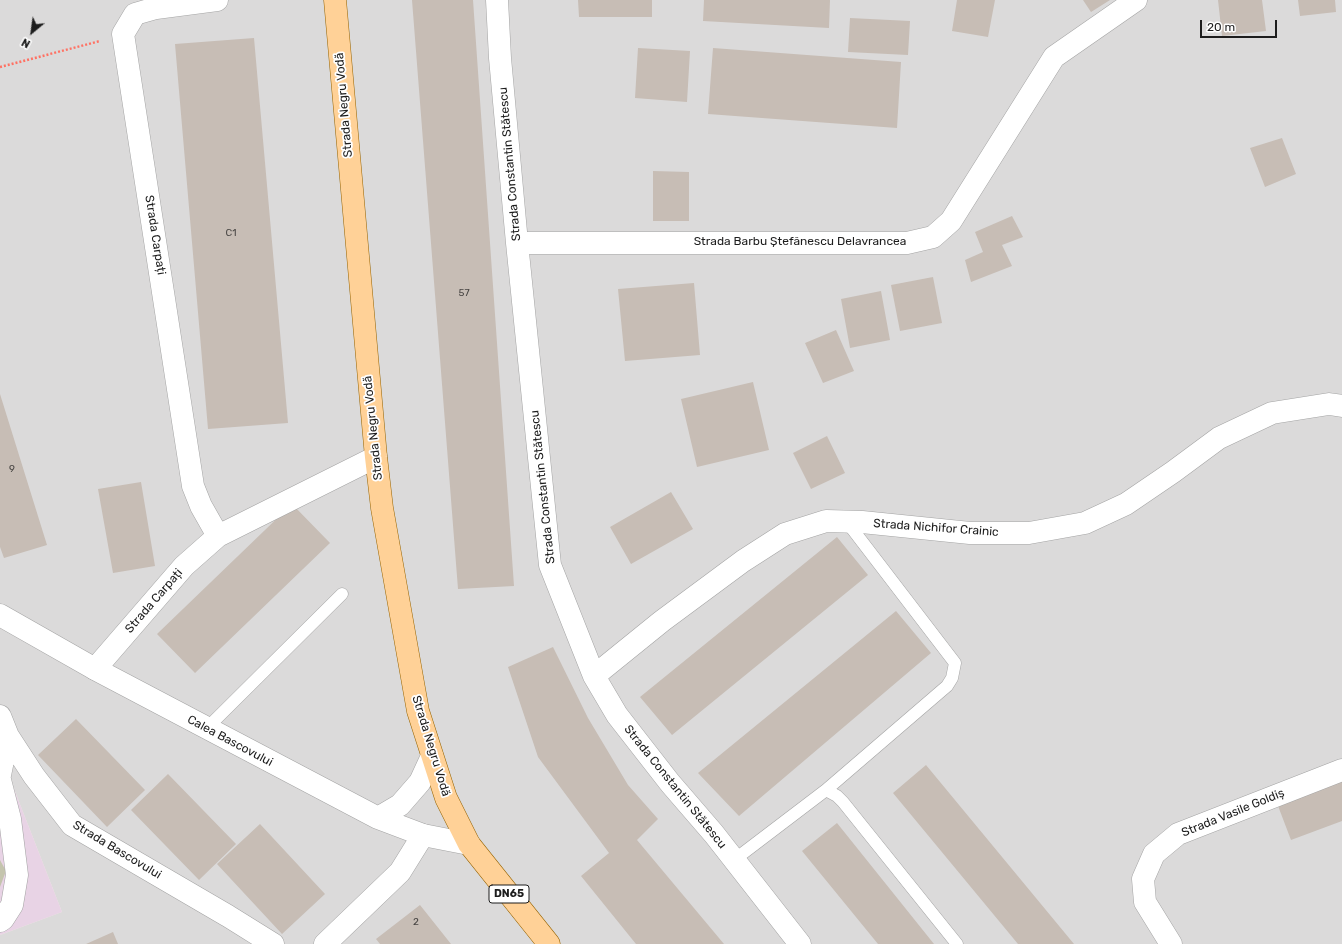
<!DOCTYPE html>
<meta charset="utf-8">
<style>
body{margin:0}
#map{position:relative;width:1342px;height:944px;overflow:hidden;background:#efeae2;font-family:Rubik,sans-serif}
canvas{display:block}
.north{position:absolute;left:12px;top:12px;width:40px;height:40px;-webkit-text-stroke:3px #fff;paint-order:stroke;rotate:209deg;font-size:11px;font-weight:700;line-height:16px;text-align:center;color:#1d1d1d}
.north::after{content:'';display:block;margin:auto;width:14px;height:18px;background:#1d1d1d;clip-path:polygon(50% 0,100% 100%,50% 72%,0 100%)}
.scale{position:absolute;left:1200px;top:20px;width:77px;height:18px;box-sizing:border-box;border:2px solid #1d1d1d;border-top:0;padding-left:5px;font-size:12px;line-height:14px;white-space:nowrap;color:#1d1d1d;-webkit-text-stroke:3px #fff;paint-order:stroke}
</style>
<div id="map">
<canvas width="1342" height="944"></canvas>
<div class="north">N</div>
<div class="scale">20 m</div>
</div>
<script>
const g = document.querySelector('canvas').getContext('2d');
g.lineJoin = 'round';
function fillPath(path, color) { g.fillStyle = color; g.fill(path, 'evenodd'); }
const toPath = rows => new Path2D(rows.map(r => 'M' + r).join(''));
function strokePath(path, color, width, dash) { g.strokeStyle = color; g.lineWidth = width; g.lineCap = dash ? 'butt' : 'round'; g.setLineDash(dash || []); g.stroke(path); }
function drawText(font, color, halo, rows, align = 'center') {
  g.font = font + ' Rubik,sans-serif'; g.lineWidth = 3.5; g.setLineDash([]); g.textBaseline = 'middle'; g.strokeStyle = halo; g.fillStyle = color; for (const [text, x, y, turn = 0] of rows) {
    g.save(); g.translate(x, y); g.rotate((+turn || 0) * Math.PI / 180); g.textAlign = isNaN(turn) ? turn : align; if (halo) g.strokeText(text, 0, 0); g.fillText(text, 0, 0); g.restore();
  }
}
const residential = toPath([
 [0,0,1342,0,1342,944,0,944,0,935,62,912,0,753]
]);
const industrial = toPath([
 [0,753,62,912,0,935]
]);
const construction = toPath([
 [0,860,6,871,0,887]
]);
const building = toPath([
 [412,0,473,0,514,586,458,589],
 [578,0,652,0,652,17,579,17],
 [704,0,830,0,829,28,703,21],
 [957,0,995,0,988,37,952,31],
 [1083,0,1110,0,1091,12],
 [1218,0,1262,0,1266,31,1222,36],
 [1298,0,1335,0,1336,12,1300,16],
 [850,18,910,21,908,55,848,52],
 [254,38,288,423,208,429,175,44],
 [638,48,690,51,687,102,635,98],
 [713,48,901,62,897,128,708,114],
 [1282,138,1296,174,1265,187,1250,148],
 [653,171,689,172,689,221,653,221],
 [1012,216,1023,237,1002,245,1012,266,971,282,965,260,983,252,975,232],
 [933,277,942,323,900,331,891,285],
 [694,283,700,355,625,361,618,289],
 [881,291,890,340,850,348,841,299],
 [836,330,854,371,823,383,805,343],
 [753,382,769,450,697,467,681,399],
 [0,394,47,545,4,558,0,547],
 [827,436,845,473,811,489,793,453],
 [141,482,155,566,113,573,98,489],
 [671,492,693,529,631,564,610,527],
 [292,504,330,543,195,673,157,634],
 [837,537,868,575,672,735,640,697],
 [896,611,931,653,739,816,698,773],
 [553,647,588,718,628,785,658,819,637,840,724,944,636,944,581,876,609,853,538,757,508,667],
 [76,719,145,790,107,827,38,755],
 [926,765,1074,944,1018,944,893,793],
 [168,774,236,844,199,880,131,810],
 [1342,774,1342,821,1291,840,1275,798],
 [837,823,934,944,878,944,802,851],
 [260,824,325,894,282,934,217,864],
 [420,905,451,944,380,944,376,939],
 [113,932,118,944,86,944]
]);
const path = toPath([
 [0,67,100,41]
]);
const service = toPath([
 [207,728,342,594],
 [826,790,947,686,952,678,955,663,847,522],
 [734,860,826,790,837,796,843,802,957,944]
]);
const minor = toPath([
 [217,0,156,8,135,14,123,34,193,486,201,506,218,536],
 [497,0,500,58,517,243,550,565,594,676,617,715,670,783,714,834,800,944],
 [517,243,907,243,933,237,951,221,1054,57,1136,0],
 [95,669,184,566,218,536,376,457],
 [594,676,662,621,743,561,785,534,826,521,862,522,970,533,1029,533,1085,523,1126,504,1173,472,1219,438,1272,413,1329,404,1342,406],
 [0,716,8,736,34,776,72,825,228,916,273,944],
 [0,775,8,736],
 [0,780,10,819,17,875,12,905,3,919,0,921],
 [325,944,400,872,423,835],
 [1171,944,1145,902,1143,879,1154,854,1178,834,1342,770]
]);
const tertiary = toPath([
 [0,615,95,669,378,818,423,835,469,844],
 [378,818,400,805,420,782,432,756]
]);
const primary = toPath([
 [335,0,376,457,382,508,418,711,446,798,469,844,549,944]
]);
const numberNames = [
 ["C1",231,233],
 ["57",464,293],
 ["9",12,469],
 ["2",416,922]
];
const shields = [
 [509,894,40]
];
const shieldNames = [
 ["DN65",509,894]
];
const streetNames = [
 ["Strada Negru Vodă",344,105,-95],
 ["Strada Constantin Stătescu",510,164,-95],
 ["Strada Carpați",155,235,81],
 ["Strada Barbu Ștefănescu Delavrancea",800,242],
 ["Strada Negru Vodă",373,428,-96],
 ["Strada Constantin Stătescu",543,487,-96],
 ["Strada Nichifor Crainic",936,528,4],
 ["Strada Carpați",154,601,-49],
 ["Calea Bascovului",230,741,28],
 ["Strada Negru Vodă",431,746,73],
 ["Strada Constantin Stătescu",675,787,51],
 ["Strada Vasile Goldiș",1233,813,-22],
 ["Strada Bascovului",117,850,31]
];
fillPath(residential, '#dbdada');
fillPath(industrial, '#e8d3e5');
fillPath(construction, '#c4c4ad');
fillPath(building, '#c7bdb5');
strokePath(service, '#a4a4a4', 13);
strokePath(minor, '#a4a4a4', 23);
strokePath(tertiary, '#a4a4a4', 23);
strokePath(primary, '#966300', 23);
strokePath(path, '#ff7163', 2.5, [2, 2]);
strokePath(service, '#fff', 12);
strokePath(minor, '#fff', 22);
strokePath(tertiary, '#fff', 22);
strokePath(primary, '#ffd197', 22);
drawText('10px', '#484543', null, numberNames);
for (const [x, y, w] of shields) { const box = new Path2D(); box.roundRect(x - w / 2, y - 9, w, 18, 3); g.fillStyle = '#fff'; g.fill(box); strokePath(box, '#1d1d1d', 1); }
drawText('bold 11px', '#1d1d1d', null, shieldNames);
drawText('12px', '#1d1d1d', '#fff', streetNames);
</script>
